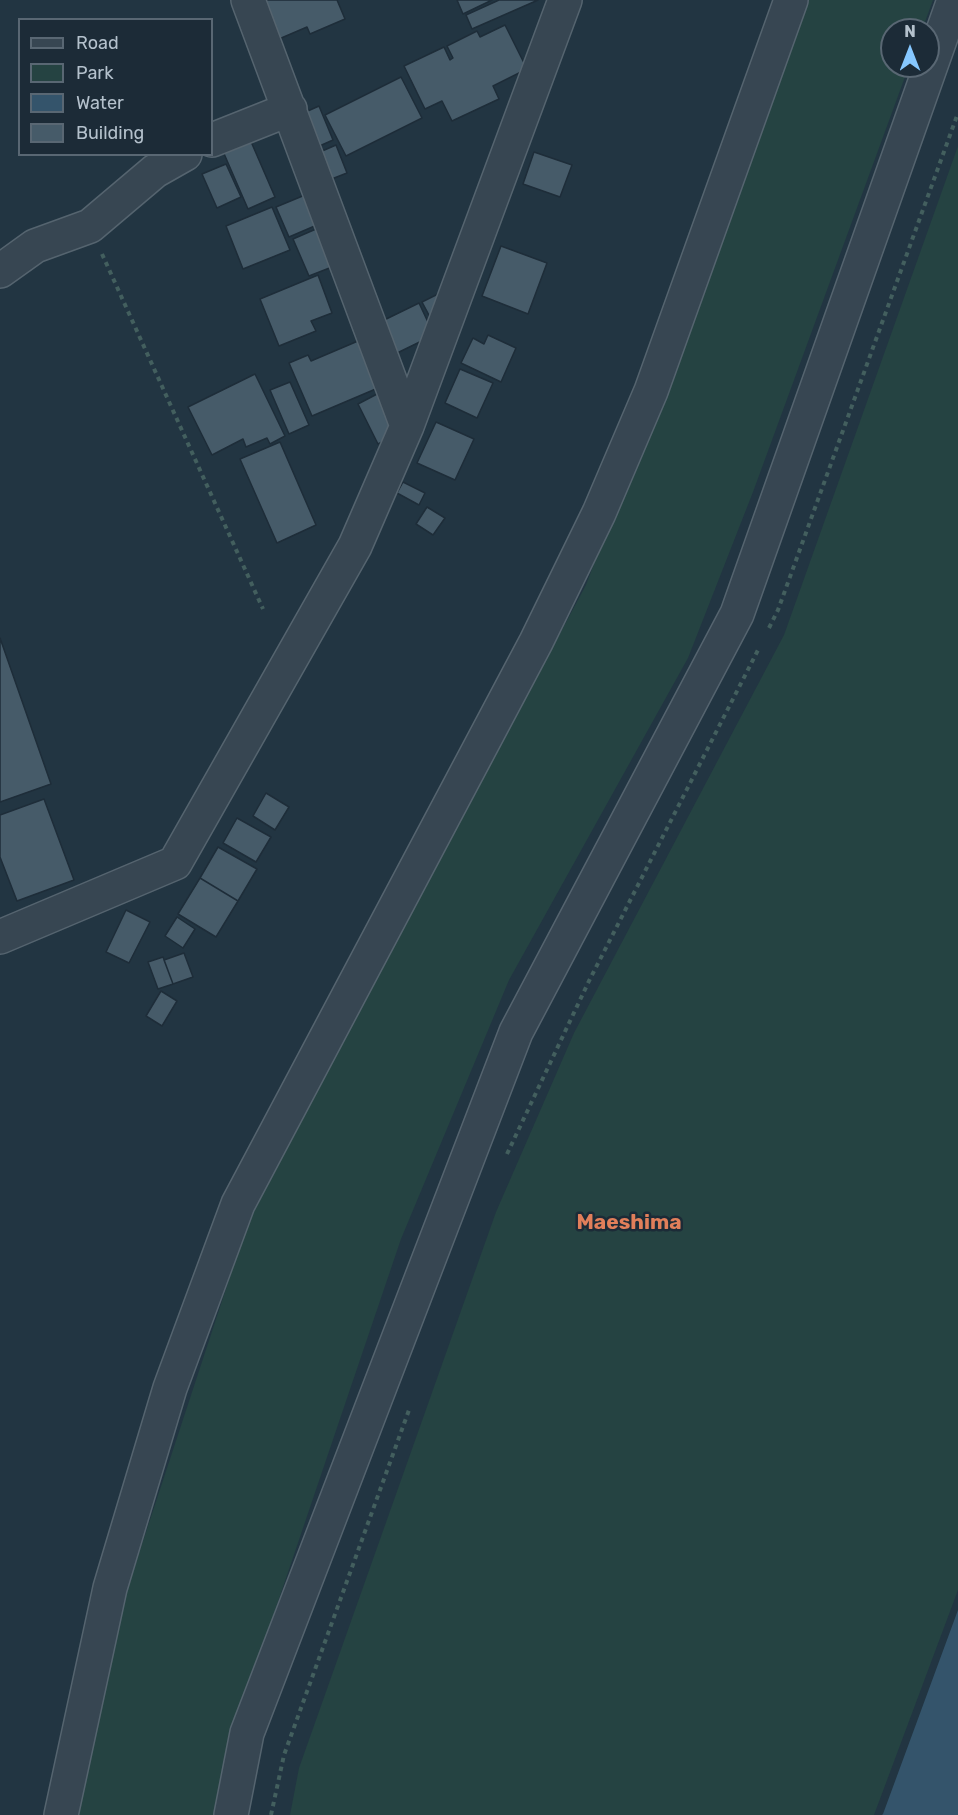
<!DOCTYPE html>
<style>
body{margin:0}
#map{position:relative;width:958px;height:1815px;overflow:hidden;background:#223542;font-family:Rubik,sans-serif}
canvas{display:block}
.legend{position:absolute;left:18px;top:18px;width:195px;height:138px;box-sizing:border-box;background:#1c2b37;border:2px solid #596773;margin:0;padding:8px 10px;list-style:none;font-size:18px;color:#b4c1cc}
.legend li{display:flex;align-items:center;gap:12px;height:30px}
.legend b{width:30px;border:2px solid #596773}
.north{position:absolute;left:880px;top:18px;width:60px;height:60px;box-sizing:border-box;background:#1c2b37;border:2px solid #596773;border-radius:50%;rotate:0deg;font-size:16px;font-weight:700;line-height:24px;text-align:center;color:#b4c1cc}
.north::after{content:'';display:block;margin:auto;width:21px;height:27px;background:#86c8ff;clip-path:polygon(50% 0,100% 100%,50% 72%,0 100%)}
</style>
<div id="map">
<canvas width="958" height="1815"></canvas>
<ul class="legend">
<li><b style="height:8px;background:#374652"></b>Road</li>
<li><b style="height:16px;background:#254342"></b>Park</li>
<li><b style="height:16px;background:#34546b"></b>Water</li>
<li><b style="height:16px;background:#465b69"></b>Building</li>
</ul>
<div class="north">N</div>
</div>
<script>
const g = document.querySelector('canvas').getContext('2d');
g.lineJoin = 'round';
function fillPath(path, color) { g.fillStyle = color; g.fill(path, 'evenodd'); }
const toPath = rows => new Path2D(rows.map(r => 'M' + r).join(''));
function strokePath(path, color, width, dash) { g.strokeStyle = color; g.lineWidth = width; g.lineCap = dash ? 'butt' : 'round'; g.setLineDash(dash || []); g.stroke(path); }
function drawText(font, color, halo, rows, align = 'center') {
  g.font = font + ' Rubik,sans-serif'; g.lineWidth = 5; g.setLineDash([]); g.textBaseline = 'middle'; g.strokeStyle = halo; g.fillStyle = color; for (const [text, x, y, turn = 0] of rows) {
    g.save(); g.translate(x, y); g.rotate((+turn || 0) * Math.PI / 180); g.textAlign = isNaN(turn) ? turn : align; if (halo) g.strokeText(text, 0, 0); g.fillText(text, 0, 0); g.restore();
  }
}
const green = toPath([
 [807,0,933,0,922,30,892,30,892,66,909,66,753,492,688,658,509,980,401,1239,263,1646,221,1815,77,1815,121,1608,247,1225,379,971,586,585],
 [958,146,958,1590,874,1815,290,1815,299,1768,496,1212,574,1033,784,635]
]);
const water = toPath([
 [958,1610,958,1815,882,1815,883,1814]
]);
const building = toPath([
 [262,0,337,0,345,19,310,34,307,27,279,39,262,0],
 [457,0,492,0,463,14,457,0],
 [499,0,538,0,472,29,466,15,499,0],
 [505,25,527,69,493,86,499,99,452,121,442,101,425,109,404,66,444,47,450,60,453,58,447,46,477,31,480,37,505,25],
 [401,77,422,118,346,156,325,115,401,77],
 [319,106,333,140,315,148,301,114,319,106],
 [249,137,275,197,248,209,222,149,249,137],
 [336,145,347,173,324,182,313,155,336,145],
 [534,152,572,165,560,197,523,184,534,152],
 [226,164,241,197,217,208,202,174,226,164],
 [305,195,317,225,289,237,276,207,305,195],
 [272,207,290,250,243,269,226,226,272,207],
 [316,229,332,267,309,276,293,239,316,229],
 [501,246,547,263,528,314,482,296,501,246],
 [318,275,332,313,311,321,316,331,279,346,260,299,318,275],
 [446,290,430,317,422,302,446,290],
 [419,303,434,335,391,356,376,324,419,303],
 [488,335,516,348,501,382,461,363,473,338,484,344,488,335],
 [358,341,378,388,312,416,289,363,308,355,311,361,358,341],
 [460,369,493,383,477,418,445,403,460,369],
 [255,374,285,436,270,444,267,438,246,447,243,439,212,455,188,407,255,374],
 [290,382,309,425,289,434,270,390,290,382],
 [379,393,400,433,378,444,358,404,379,393],
 [436,422,474,439,455,480,417,463,436,422],
 [280,442,316,525,277,543,240,459,280,442],
 [403,482,425,493,419,505,397,493,403,482],
 [427,507,445,518,433,535,416,524,427,507],
 [0,638,51,784,0,802,0,638],
 [266,793,289,807,275,830,253,816,266,793],
 [44,799,74,880,17,901,0,857,0,815,44,799],
 [237,818,271,837,256,862,223,843,237,818],
 [218,847,257,869,238,901,200,878,218,847],
 [200,878,238,901,216,937,178,914,200,878],
 [126,910,150,922,129,963,106,952,126,910],
 [177,917,195,929,183,948,165,936,177,917],
 [184,953,193,977,173,984,164,960,184,953],
 [163,957,173,984,158,989,148,962,163,957],
 [161,991,177,1001,162,1026,146,1016,161,991]
]);
const path = toPath([
 [102,254,263,609],
 [769,628,778,610,958,113],
 [507,1154,589,981,758,650],
 [271,1815,284,1755,409,1410]
]);
const street = toPath([
 [248,0,407,426],
 [212,140,290,109],
 [0,271,35,246,90,226,155,171,185,154],
 [0,937,175,863,355,546,407,426,565,0],
 [61,1815,110,1588,170,1388,238,1204,536,642,599,513,651,391,791,0],
 [231,1815,247,1733,516,1032,737,614,954,0]
]);
const neighbourhoodNames = [
 ["Maeshima",629,1223]
];
fillPath(green, '#254342');
fillPath(water, '#34546b');
fillPath(building, '#465b69');
strokePath(building, '#1e2d39', 1.5);
strokePath(street, '#55646f', 36);
strokePath(path, '#435f5e', 4, [4.5, 4.5]);
strokePath(street, '#374652', 33);
drawText('bold 21px', '#e17f5a', '#1c2b37', neighbourhoodNames);
</script>
